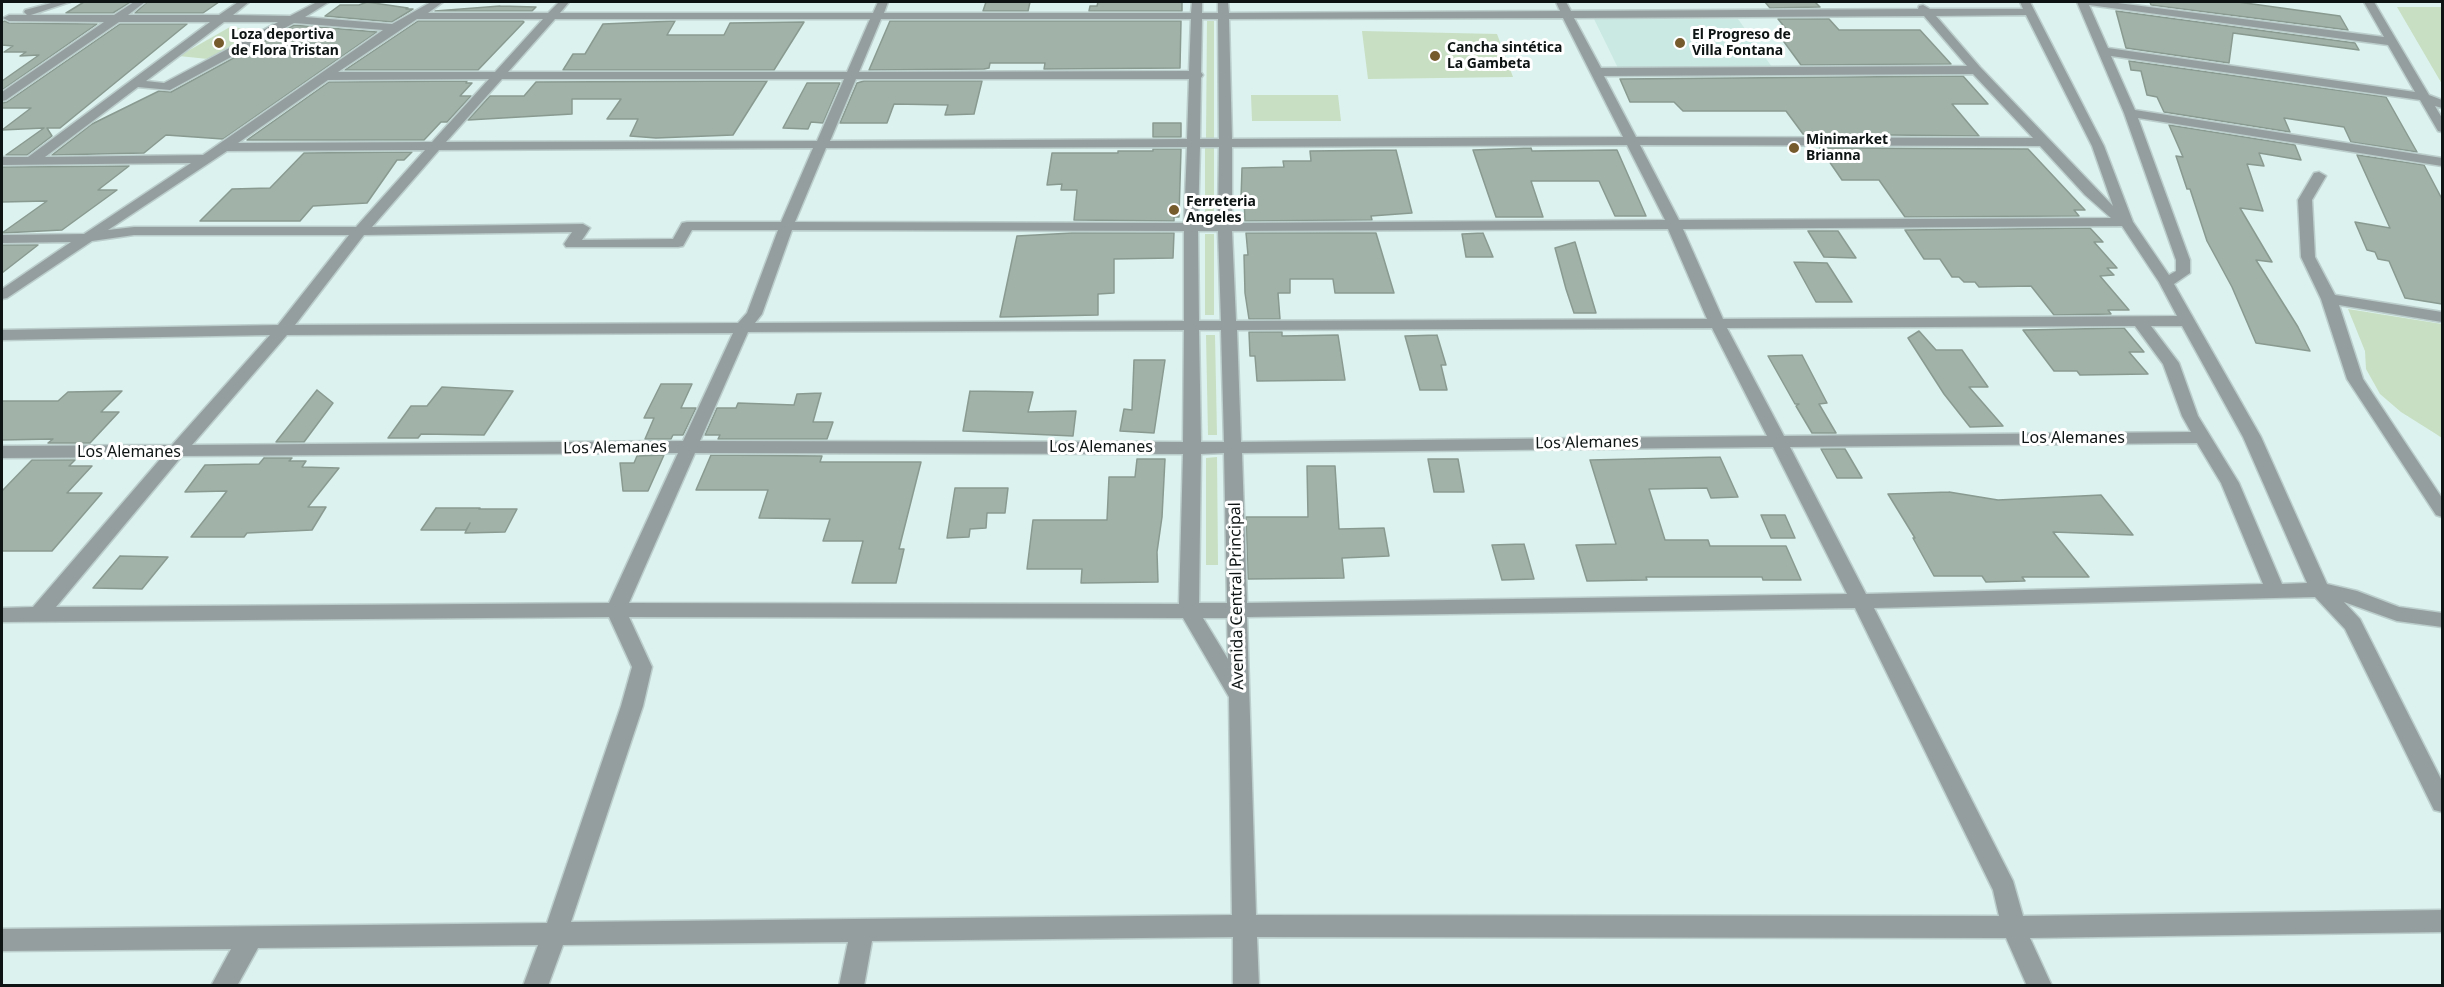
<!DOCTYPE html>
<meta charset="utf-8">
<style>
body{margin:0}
#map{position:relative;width:2444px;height:987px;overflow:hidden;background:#dcf2ee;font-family:"Noto Sans",sans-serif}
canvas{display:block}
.frame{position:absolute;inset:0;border:3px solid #0d1413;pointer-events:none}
</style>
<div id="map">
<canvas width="2444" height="987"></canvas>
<div class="frame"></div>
</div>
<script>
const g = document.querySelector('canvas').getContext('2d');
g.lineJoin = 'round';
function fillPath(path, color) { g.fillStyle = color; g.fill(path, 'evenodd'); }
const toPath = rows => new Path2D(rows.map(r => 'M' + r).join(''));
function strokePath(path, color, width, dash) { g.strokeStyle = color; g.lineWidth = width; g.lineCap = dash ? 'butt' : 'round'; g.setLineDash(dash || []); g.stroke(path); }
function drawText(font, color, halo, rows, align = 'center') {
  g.font = font + ' "Noto Sans",sans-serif'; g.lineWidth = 6; g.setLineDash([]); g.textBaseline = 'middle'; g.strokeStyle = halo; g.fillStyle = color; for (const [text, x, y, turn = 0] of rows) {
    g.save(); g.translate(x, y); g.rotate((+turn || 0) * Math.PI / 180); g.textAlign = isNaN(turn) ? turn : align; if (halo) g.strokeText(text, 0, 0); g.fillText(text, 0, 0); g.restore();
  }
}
const built = toPath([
 [1594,19,1738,19,1772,67,1618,68]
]);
const green = toPath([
 [2397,7,2442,7,2442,84],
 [1207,21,1214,21,1214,138,1206,138],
 [230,27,258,30,208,59,179,56],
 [1362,31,1497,34,1513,77,1368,79],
 [1251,95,1338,95,1341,121,1252,121],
 [1205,148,1214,148,1214,220,1205,220],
 [1205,234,1214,234,1214,315,1205,315],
 [2348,309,2442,324,2442,446,2442,438,2436,434,2401,412,2380,394,2366,369,2365,351],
 [1206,335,1215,335,1217,435,1208,435],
 [1217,457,1218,565,1206,565,1206,458]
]);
const building = toPath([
 [84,2,131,2,113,13,66,13,84,2],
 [147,2,219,2,203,13,135,13,147,2],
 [367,2,408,8,406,9,413,9,392,22,325,16,340,5,359,5,367,2],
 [986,2,1030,2,1028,11,983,11,986,2],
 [1098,2,1182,2,1182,11,1089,11,1090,6,1097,6,1098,2],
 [1765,2,1815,2,1820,7,1770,8,1765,2],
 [2150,2,2238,2,2340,16,2348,30,2151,5,2150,2],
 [500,6,536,7,532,11,435,11,500,6],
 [2116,11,2355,43,2359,50,2233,33,2229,63,2126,48,2116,11],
 [1778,19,1829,19,1839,30,1920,30,1951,64,1801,65,1776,31,1787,30,1778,19],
 [5,21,9,23,97,24,2,90,2,81,39,55,20,56,26,52,4,52,13,46,2,45,2,22,5,21],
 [418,21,523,21,524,22,478,70,345,70,418,21],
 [675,21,667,35,724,35,730,23,804,22,774,70,563,70,573,54,585,54,603,24,675,21],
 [890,21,1181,21,1180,68,1044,69,1045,63,990,63,989,68,984,69,869,70,890,21],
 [120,24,187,24,60,128,47,128,52,136,27,155,6,155,44,128,2,130,31,108,2,108,2,103,7,102,120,24],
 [294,25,377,32,223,139,166,135,144,153,52,155,92,124,159,91,171,92,294,25],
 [2129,61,2386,97,2417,152,2351,142,2344,127,2284,118,2290,132,2164,112,2157,97,2147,95,2141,71,2131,70,2129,61],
 [1963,76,1988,104,1952,104,1979,136,1803,134,1786,111,1683,111,1674,102,1630,102,1620,79,1963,76],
 [467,81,466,83,472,83,460,96,471,96,447,122,441,122,424,140,247,140,329,82,467,81],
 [767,81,733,135,656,138,630,136,638,119,607,119,621,99,572,99,572,114,468,120,490,96,524,96,536,82,767,81],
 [864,81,982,81,974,114,945,115,948,105,894,104,887,123,840,123,857,83,864,81],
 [807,83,840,83,823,123,811,122,808,129,783,128,807,83],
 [1153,123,1181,123,1181,137,1153,137,1153,123],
 [2169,125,2295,145,2301,160,2259,153,2264,166,2247,164,2263,211,2240,208,2272,262,2256,260,2298,327,2310,351,2256,343,2232,287,2207,241,2190,189,2187,189,2176,156,2183,157,2169,125],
 [1531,148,1532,151,1617,150,1646,216,1615,216,1599,181,1531,181,1543,217,1496,217,1473,150,1531,148],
 [1820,148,2028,149,2085,210,2074,210,2079,216,1905,217,1879,180,1842,180,1820,148],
 [1153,149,1181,149,1179,217,1174,217,1174,221,1074,220,1077,190,1061,190,1062,184,1047,185,1052,153,1118,153,1118,151,1153,151,1153,149],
 [1396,150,1412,213,1371,216,1372,220,1245,221,1244,199,1241,199,1242,168,1284,167,1283,161,1311,161,1310,151,1396,150],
 [412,152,404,160,397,160,367,203,313,206,300,221,200,221,232,189,270,188,304,153,412,152],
 [2357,155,2424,165,2442,199,2442,304,2405,298,2389,261,2378,259,2375,252,2367,250,2355,222,2390,228,2357,155],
 [129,166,98,190,117,190,62,230,2,233,47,201,2,202,2,167,129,166],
 [2090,228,2103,242,2094,242,2117,268,2107,268,2114,275,2100,276,2129,310,2108,310,2111,314,2054,315,2031,286,1979,287,1975,282,1964,282,1959,277,1952,277,1940,259,1924,259,1905,230,2090,228],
 [1808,231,1838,231,1856,258,1824,257,1808,231],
 [1072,233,1174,233,1173,258,1114,259,1114,293,1098,294,1098,315,1000,317,1017,236,1072,233],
 [1246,233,1376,233,1394,293,1335,293,1333,279,1290,279,1290,293,1278,293,1280,319,1249,319,1245,293,1244,255,1248,255,1246,233],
 [1483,233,1493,257,1466,257,1462,234,1483,233],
 [1575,242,1596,313,1574,313,1566,289,1555,248,1575,242],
 [2,245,38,245,2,273,2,245],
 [1794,262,1827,263,1852,302,1816,302,1794,262],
 [2124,328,2144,352,2129,352,2148,374,2080,375,2077,371,2054,371,2023,330,2124,328],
 [1919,331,1936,350,1962,350,1988,387,1969,387,2003,426,1970,427,1944,394,1908,338,1919,331],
 [1249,332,1282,332,1282,336,1338,335,1345,380,1257,381,1255,356,1250,356,1249,332],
 [1437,335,1446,365,1441,365,1447,390,1420,390,1405,336,1437,335],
 [1802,355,1827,403,1819,404,1836,433,1812,433,1796,406,1799,404,1795,404,1768,356,1802,355],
 [1134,360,1165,360,1154,433,1120,431,1124,409,1132,410,1134,360],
 [661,384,692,384,681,408,696,408,683,435,673,435,671,439,645,439,654,418,644,418,661,384],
 [442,387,513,391,484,435,421,434,418,438,388,438,411,406,427,406,442,387],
 [317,390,333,403,304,442,276,442,317,390],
 [122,391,101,412,119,412,90,443,48,443,53,439,2,440,2,401,58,401,68,392,122,391],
 [970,391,1033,392,1028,412,1076,411,1073,436,963,431,970,391],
 [821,393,813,422,833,422,827,439,718,439,720,435,705,435,717,408,736,408,738,403,794,405,797,394,821,393],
 [1821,449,1845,449,1862,478,1837,478,1821,449],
 [664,455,648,491,623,491,620,463,634,463,637,456,664,455],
 [711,455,822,456,820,462,921,462,899,549,904,549,896,583,852,583,863,541,823,541,830,519,759,518,768,490,696,490,711,455],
 [1720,457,1738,497,1711,498,1707,488,1649,489,1665,540,1708,540,1710,546,1786,546,1801,580,1763,580,1762,577,1646,577,1647,580,1587,581,1576,545,1616,544,1590,460,1720,457],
 [264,458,292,458,289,461,306,461,302,467,339,468,308,507,326,507,312,530,247,533,244,537,191,537,227,491,185,492,205,465,259,464,264,458],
 [1137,459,1165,459,1162,517,1157,552,1158,582,1081,583,1082,569,1027,569,1033,520,1107,520,1109,477,1135,477,1137,459],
 [1428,459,1458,459,1464,492,1434,492,1428,459],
 [32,460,75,460,69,466,92,466,67,493,102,493,52,551,2,551,2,491,32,460],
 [1307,466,1335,466,1339,529,1384,528,1389,556,1342,558,1344,578,1248,579,1246,517,1308,517,1307,466],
 [955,488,1008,488,1005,513,987,513,986,528,970,529,969,537,947,538,955,488],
 [1949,492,1998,500,2101,495,2133,535,2053,532,2089,577,2022,577,2025,581,1986,582,1982,576,1934,576,1913,538,1915,538,1888,494,1949,492],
 [436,508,480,508,479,509,517,509,505,532,465,533,470,523,466,530,421,530,436,508],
 [1761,515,1785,515,1795,538,1771,538,1761,515],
 [1524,544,1534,579,1502,580,1492,545,1524,544],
 [120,556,168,557,142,589,93,588,120,556]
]);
const minor = toPath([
 [55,2,70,2,31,15,114,15,134,2,145,2,128,15,219,15,238,2,249,2,233,15,290,16,317,2,329,2,305,17,392,24,431,2,443,2,428,13,548,13,559,2,569,2,560,13,873,13,878,2,888,2,884,13,1191,13,1192,2,1202,2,1202,13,1218,13,1218,2,1228,2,1229,13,1560,11,1556,2,1566,2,1571,11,1918,9,1919,6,1923,5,1930,9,2023,9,2020,2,2030,2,2104,146,2133,222,2169,275,2176,271,2176,260,2124,113,2077,2,2110,2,2384,37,2364,2,2374,2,2429,95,2442,100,2442,108,2435,106,2442,118,2442,132,2438,131,2420,100,2111,56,2135,110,2442,158,2442,166,2138,118,2190,260,2190,273,2174,284,2261,437,2327,584,2357,591,2399,607,2442,613,2442,627,2397,621,2344,602,2360,619,2442,781,2442,812,2434,810,2345,629,2315,597,1874,608,2013,881,2023,916,2442,910,2442,932,2030,938,2052,986,2027,986,2006,938,1257,937,1259,986,1233,986,1233,937,872,941,864,986,839,986,848,942,563,945,548,986,523,986,538,945,258,948,237,986,211,986,231,949,2,951,2,929,547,923,621,706,632,667,609,617,2,622,2,608,33,607,162,457,2,458,2,446,172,445,270,335,2,340,2,330,278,325,349,235,134,235,92,241,7,298,2,299,2,289,71,242,2,243,2,235,84,234,191,163,2,165,2,157,28,157,210,22,119,22,6,100,2,101,2,92,104,22,9,21,3,18,9,15,27,15,24,12,25,10,55,2],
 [2089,5,2388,45,2415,92,2108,48,2089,5],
 [2026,15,2092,146,2113,206,1980,67,1936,16,2026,15],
 [1924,16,1967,66,1601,68,1574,18,1924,16],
 [1563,18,1623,137,1232,139,1229,19,1563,18],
 [417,19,543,19,495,72,338,72,417,19],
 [555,19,870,19,847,72,508,72,555,19],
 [881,19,1191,19,1189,71,859,72,881,19],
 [1202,19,1218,19,1219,139,1200,139,1201,78,1203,75,1201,72,1202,19],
 [224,22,278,22,164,83,146,81,224,22],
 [294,23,383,30,203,155,45,157,138,87,170,90,294,23],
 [1973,74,2033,138,1636,137,1604,76,1973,74],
 [489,79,432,142,238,143,328,80,489,79],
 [502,79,844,79,817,141,446,142,502,79],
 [856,79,1189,79,1187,139,830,141,856,79],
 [1627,145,1665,220,1232,223,1232,147,1627,145],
 [1640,145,2040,146,2085,195,2111,218,1679,220,1640,145],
 [1187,147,1184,223,795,222,826,148,1187,147],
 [1200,147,1219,147,1218,223,1198,223,1200,147],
 [813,148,781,222,687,222,682,223,673,239,582,240,590,228,583,224,372,227,439,150,813,148],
 [425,150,356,227,134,227,108,230,227,151,425,150],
 [2122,226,2159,282,2177,316,1723,319,1683,229,2122,226],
 [1668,229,1707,319,1236,321,1232,231,1668,229],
 [692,230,778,230,747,313,738,323,295,325,364,235,572,232,564,244,566,247,678,247,683,246,692,230],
 [792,230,1184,231,1184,321,755,323,762,314,792,230],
 [1198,231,1218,231,1221,321,1199,321,1198,231],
 [2135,326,2163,364,2182,416,2191,432,1784,436,1727,328,2135,326],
 [2151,326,2182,326,2243,437,2307,583,2282,584,2239,483,2198,416,2179,363,2151,326],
 [1712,328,1767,436,1241,442,1237,330,1712,328],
 [1184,330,1183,442,700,441,748,332,1184,330],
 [1199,330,1221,330,1224,442,1201,442,1199,330],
 [733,333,683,441,192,445,287,335,733,333],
 [2197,443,2221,483,2263,584,1866,594,1790,447,2197,443],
 [1773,447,1847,594,1247,603,1242,453,1773,447],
 [678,453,609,603,56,607,182,456,678,453],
 [695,453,1183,454,1179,604,629,603,695,453],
 [1224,453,1227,603,1199,603,1201,454,1224,453],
 [1855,608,1993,890,1999,916,1256,915,1247,617,1855,608],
 [629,617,1183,618,1229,697,1232,915,571,922,643,706,652,667,629,617],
 [1203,618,1227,618,1228,659,1203,618],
 [2319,172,2326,176,2312,200,2315,257,2335,295,2442,312,2442,322,2339,305,2363,379,2442,498,2442,517,2436,515,2347,379,2321,299,2301,257,2298,200,2314,173,2319,172]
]);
const markers = [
 [219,43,6,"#765b2d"],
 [1680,43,6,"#765b2d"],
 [1435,56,6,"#765b2d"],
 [1794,148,6,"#765b2d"],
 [1174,210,6,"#765b2d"]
];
const farPoinames = [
 ["Loza deportiva",231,35],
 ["de Flora Tristan",231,51],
 ["El Progreso de",1692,35],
 ["Villa Fontana",1692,51],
 ["Cancha sintética",1447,48],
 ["La Gambeta",1447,64],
 ["Minimarket",1806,140],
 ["Brianna",1806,156],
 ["Ferreteria",1186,202],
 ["Angeles",1186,218]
];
const streetNames = [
 ["Los Alemanes",2073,438],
 ["Los Alemanes",1587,443,-1],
 ["Los Alemanes",1101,447],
 ["Los Alemanes",615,448,-1],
 ["Los Alemanes",129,452],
 ["Avenida Central Principal",1237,596,-91]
];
fillPath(built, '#cae9e3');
fillPath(green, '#c8dfc3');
fillPath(building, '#a1b2a8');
strokePath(building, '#899a91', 1.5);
strokePath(minor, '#bbcecb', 3);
fillPath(minor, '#959e9f');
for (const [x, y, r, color] of markers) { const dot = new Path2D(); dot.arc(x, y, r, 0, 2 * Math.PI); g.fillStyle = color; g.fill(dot); strokePath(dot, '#fff', 2); }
drawText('bold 14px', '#0d1413', '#fff', farPoinames, 'left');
drawText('16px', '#0d1413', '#fff', streetNames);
</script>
